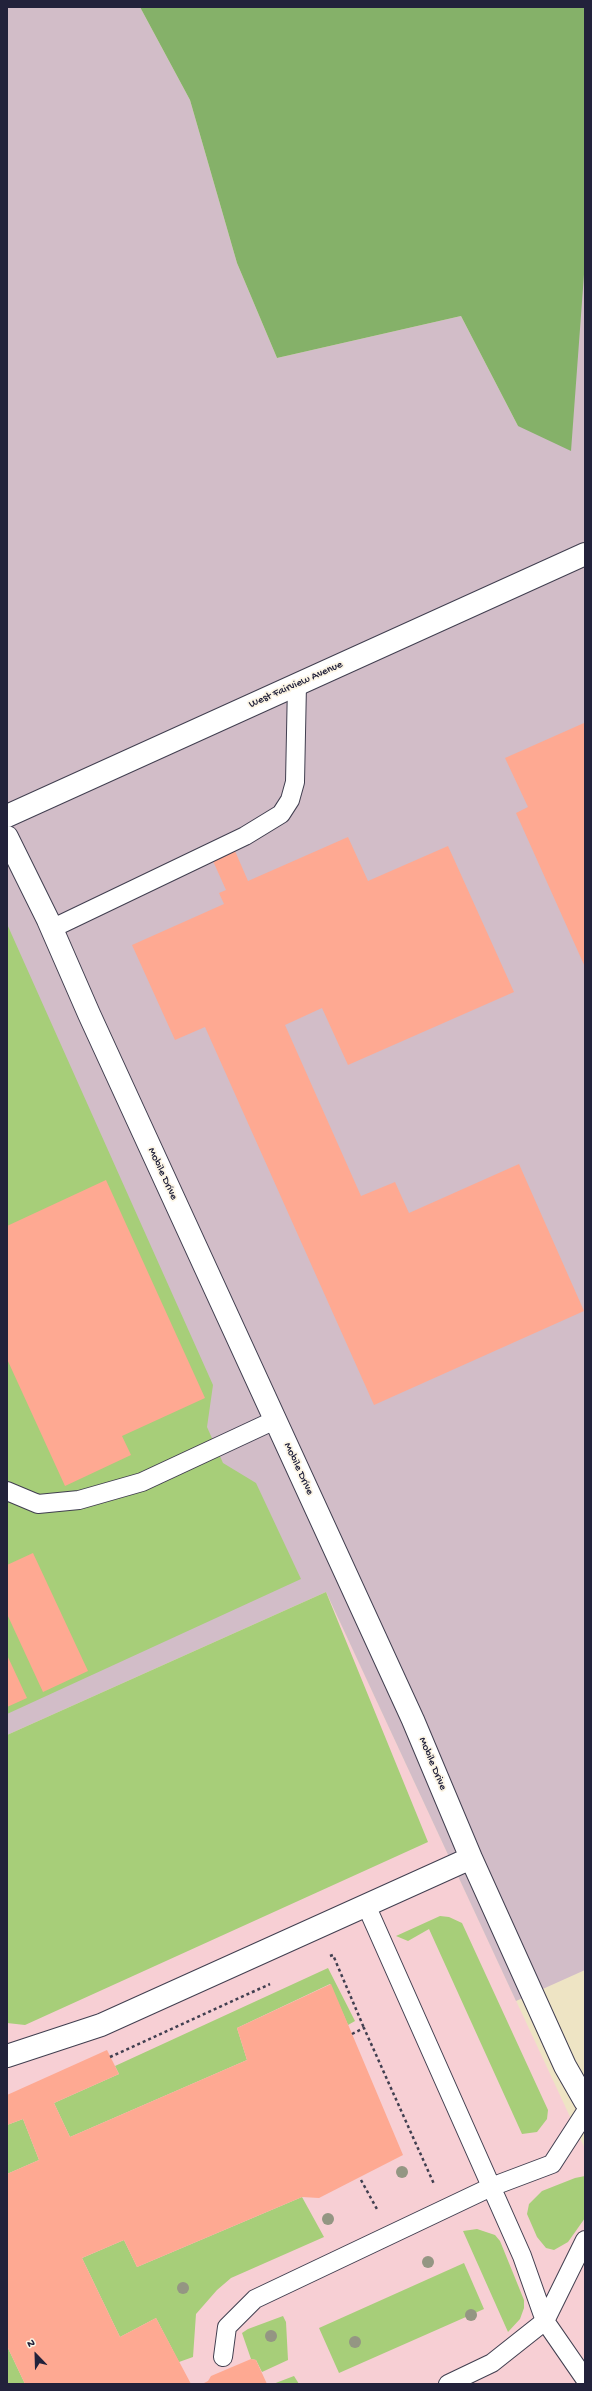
<!DOCTYPE html>
<style>
body{margin:0}
#map{position:relative;width:592px;height:2391px;overflow:hidden;background:#eee4c4;font-family:"Gochi Hand",sans-serif}
canvas{display:block}
.frame{position:absolute;inset:0;border:8px solid #22223b;pointer-events:none}
.north{position:absolute;left:16px;top:2335px;width:40px;height:40px;-webkit-text-stroke:3px #fcf5e5;paint-order:stroke;rotate:337deg;font-size:11px;font-weight:700;line-height:16px;text-align:center;color:#22223b}
.north::after{content:'';display:block;margin:auto;width:14px;height:18px;background:#22223b;clip-path:polygon(50% 0,100% 100%,50% 72%,0 100%)}
</style>
<div id="map">
<canvas width="592" height="2391"></canvas>
<div class="frame"></div>
<div class="north">N</div>
</div>
<script>
const g = document.querySelector('canvas').getContext('2d');
g.lineJoin = 'round';
function fillPath(path, color) { g.fillStyle = color; g.fill(path, 'evenodd'); }
const toPath = rows => new Path2D(rows.map(r => 'M' + r).join(''));
function strokePath(path, color, width, dash) { g.strokeStyle = color; g.lineWidth = width; g.lineCap = dash ? 'butt' : 'round'; g.setLineDash(dash || []); g.stroke(path); }
function drawText(font, color, halo, rows, align = 'center') {
  g.font = font + ' "Gochi Hand",sans-serif'; g.lineWidth = 3.5; g.setLineDash([]); g.textBaseline = 'middle'; g.strokeStyle = halo; g.fillStyle = color; for (const [text, x, y, turn = 0] of rows) {
    g.save(); g.translate(x, y); g.rotate((+turn || 0) * Math.PI / 180); g.textAlign = isNaN(turn) ? turn : align; if (halo) g.strokeText(text, 0, 0); g.fillText(text, 0, 0); g.restore();
  }
}
const built = toPath([
 [326,1592,585,2149,585,2384,7,2384,7,1735]
]);
const industrial = toPath([
 [7,7,140,7,190,100,237,263,277,358,461,316,518,426,585,261,585,1970,516,2001,326,1592,7,1735]
]);
const green = toPath([
 [7,924,213,1385,207,1427,223,1463,256,1483,301,1579,7,1714],
 [326,1592,428,1842,25,2025,7,2023,7,1735],
 [440,1916,449,1917,462,1923,548,2110,547,2119,537,2132,522,2134,429,1929,408,1941,396,1936],
 [328,1968,355,2021,348,2025,330,1984,237,2028,247,2060,70,2137,54,2103,119,2074,115,2066],
 [23,2119,39,2160,7,2174,7,2125],
 [585,2176,585,2218,568,2242,554,2250,546,2248,537,2237,527,2214,529,2204,542,2191,575,2178],
 [302,2197,324,2237,231,2278,217,2290,196,2314,193,2357,179,2362,156,2318,120,2337,82,2258,124,2240,137,2267],
 [477,2229,495,2235,500,2241,524,2300,524,2308,520,2319,508,2332,463,2231],
 [464,2263,484,2309,339,2373,319,2328],
 [283,2316,286,2322,288,2360,262,2372,256,2360,251,2359,242,2333,248,2329],
 [7,2346,25,2384,7,2384],
 [294,2376,299,2384,273,2384]
]);
const forest = toPath([
 [140,7,585,7,585,261,571,451,518,426,461,316,277,358,237,263,190,100]
]);
const building = toPath([
 [584,723,585,725,585,967,516,813,528,807,505,758],
 [348,837,368,881,448,846,514,992,348,1065,322,1008,285,1025,361,1196,395,1182,409,1213,519,1164,584,1311,374,1405,205,1027,175,1040,132,945,224,904,219,893,226,890,213,861,235,851,248,881],
 [106,1180,205,1398,122,1436,131,1455,65,1486,7,1359,7,1226],
 [33,1553,88,1671,43,1692,7,1614,7,1565],
 [7,1655,27,1698,7,1707],
 [331,1984,403,2155,319,2198,302,2197,137,2267,124,2240,82,2258,120,2337,156,2318,191,2384,25,2384,7,2346,7,2174,39,2160,23,2119,7,2125,7,2095,107,2050,119,2074,54,2103,70,2137,247,2060,237,2028],
 [251,2359,256,2360,267,2384,202,2384,208,2381,211,2376]
]);
const path = toPath([
 [330,1956,333,1955,364,2028],
 [352,2034,364,2028,434,2184],
 [110,2057,270,1984],
 [361,2180,378,2211]
]);
const lane = toPath([
 [51,929,245,836,281,814,290,800,295,782,297,684],
 [7,1491,38,1504,79,1500,142,1482,275,1420],
 [366,1905,522,2256,545,2321,585,2379],
 [223,2357,227,2327,255,2299,491,2187,552,2164,585,2113],
 [448,2384,492,2363,545,2321,585,2240]
]);
const street = toPath([
 [7,837,48,920,89,1014,413,1720,471,1858,565,2066,585,2101],
 [7,2056,101,2025,471,1858]
]);
const secondary = toPath([
 [7,816,585,554]
]);
const trees = [
 [402,2172],
 [328,2219],
 [428,2262],
 [183,2288],
 [471,2315],
 [271,2336],
 [355,2342]
];
const streetNames = [
 ["West Fairview Avenue",296,685,-24],
 ["Mobile Drive",162,1174,65],
 ["Mobile Drive",298,1469,65],
 ["Mobile Drive",432,1764,67]
];
fillPath(built, '#f7cfd4');
fillPath(industrial, '#d2bdc8');
fillPath(green, '#a7ce79');
fillPath(forest, '#85b169');
fillPath(building, '#fea992');
strokePath(lane, '#413f50', 20);
strokePath(street, '#413f50', 24);
strokePath(secondary, '#413f50', 24);
strokePath(path, '#413f50', 2.5, [3, 3]);
strokePath(lane, '#fff', 18);
strokePath(street, '#fff', 22);
strokePath(secondary, '#fff', 22);
g.fillStyle = '#949683';
for (const [x, y] of trees) { g.beginPath(); g.arc(x, y, 6, 0, 2 * Math.PI); g.fill(); }
drawText('11px', '#22223b', '#fcf5e5', streetNames);
</script>
